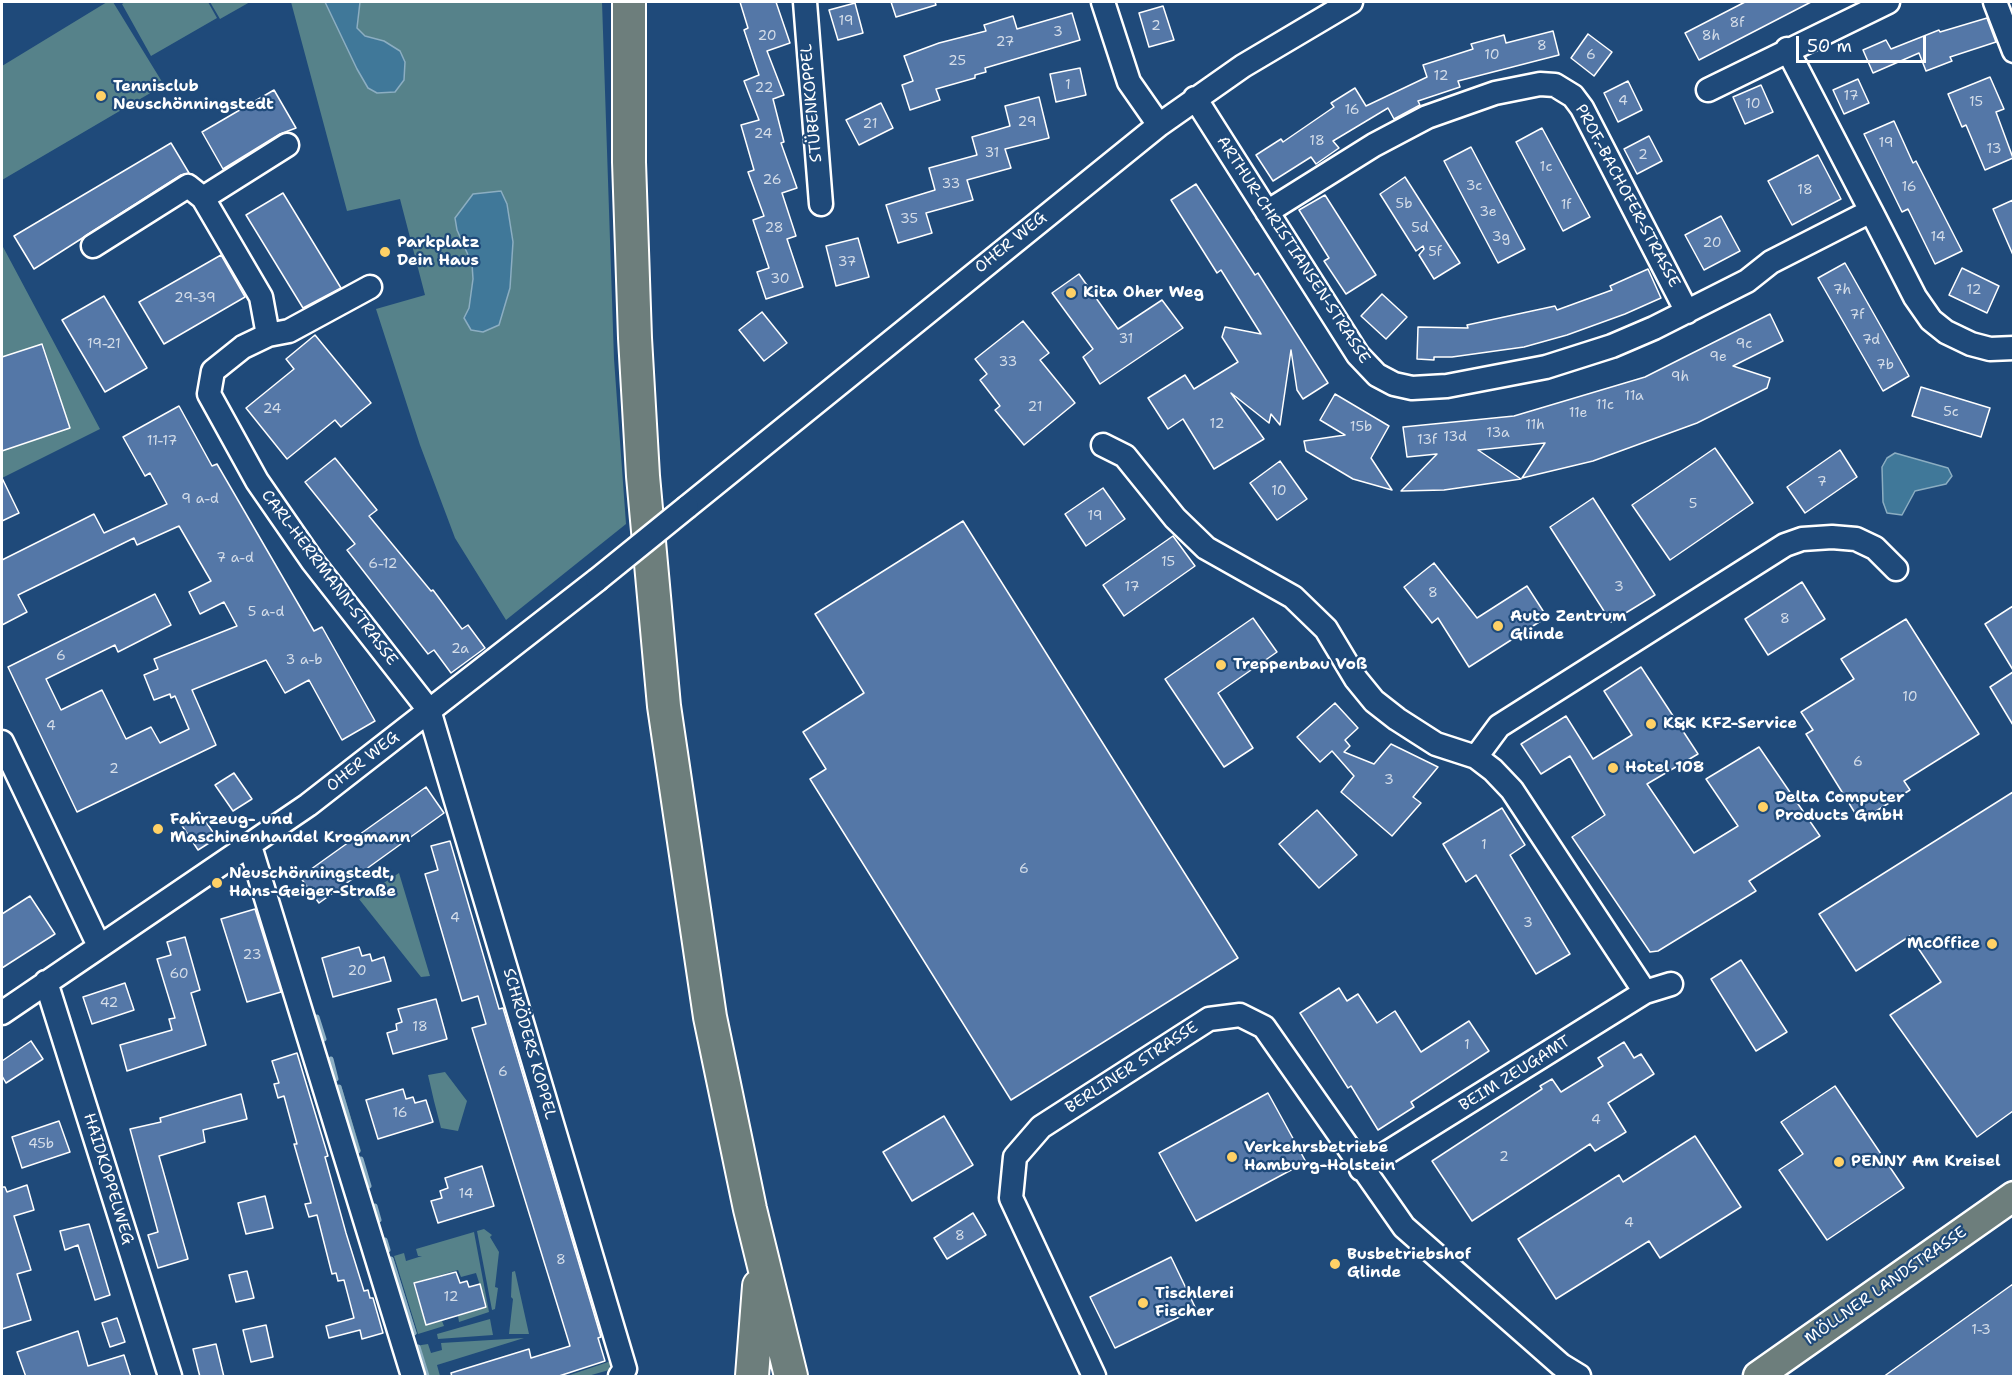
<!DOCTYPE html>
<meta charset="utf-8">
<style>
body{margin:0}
#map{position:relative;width:2015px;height:1378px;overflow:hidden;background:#1f4a7a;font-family:"Shantell Sans",sans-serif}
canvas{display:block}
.frame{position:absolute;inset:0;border:3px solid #fff;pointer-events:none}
.scale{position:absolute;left:1796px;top:36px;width:130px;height:27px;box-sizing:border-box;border:3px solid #fff;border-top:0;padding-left:8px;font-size:18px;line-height:21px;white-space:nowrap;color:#fff;-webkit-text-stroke:4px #1f4a7a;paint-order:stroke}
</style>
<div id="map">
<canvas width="2015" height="1378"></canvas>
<div class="frame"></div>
<div class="scale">50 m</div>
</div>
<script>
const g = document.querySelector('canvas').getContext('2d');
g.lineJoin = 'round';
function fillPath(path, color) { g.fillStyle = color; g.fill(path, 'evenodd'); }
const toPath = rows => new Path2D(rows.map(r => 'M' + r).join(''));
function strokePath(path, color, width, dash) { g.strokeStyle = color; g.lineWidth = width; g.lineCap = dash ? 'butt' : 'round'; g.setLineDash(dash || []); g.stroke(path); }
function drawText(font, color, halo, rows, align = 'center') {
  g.font = font + ' "Shantell Sans",sans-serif'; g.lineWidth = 4.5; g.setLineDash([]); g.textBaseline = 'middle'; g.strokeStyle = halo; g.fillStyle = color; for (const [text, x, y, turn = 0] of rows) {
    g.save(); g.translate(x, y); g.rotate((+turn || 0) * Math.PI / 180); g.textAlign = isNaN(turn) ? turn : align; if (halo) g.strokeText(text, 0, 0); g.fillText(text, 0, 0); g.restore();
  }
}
const green = toPath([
 [107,2,113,2,164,85,2,180,2,66],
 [125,2,208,2,217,18,151,56,122,4],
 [210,2,250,2,220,19],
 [291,2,325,2,349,51,378,93,395,92,404,80,384,41,365,36,357,28,360,2,602,2,614,359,626,524,506,620,455,538,420,445,376,309,425,295,400,199,347,211],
 [501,191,507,204,513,242,510,288,499,325,471,330,464,319,469,308,473,279,472,264,457,230],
 [2,245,100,429,2,478,2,451,70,428,43,344,2,357],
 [399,873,430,976,421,977,359,899],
 [445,1072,467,1101,458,1131,441,1128,434,1101,428,1075],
 [341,1085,361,1151,356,1153,336,1087],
 [484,1229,492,1235,490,1237,499,1252,495,1287,498,1288,495,1309,492,1310,477,1231],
 [474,1232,489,1312,459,1322,458,1316,487,1307,476,1273,461,1277,458,1270,413,1283,426,1325,442,1321,444,1326,418,1334,394,1256,404,1253,406,1261,422,1256,418,1256,416,1249],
 [393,1257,417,1334,411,1335,388,1259],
 [515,1271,529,1334,509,1334,513,1299,511,1297,512,1272],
 [490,1319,493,1335,438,1339,437,1334],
 [524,1338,437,1365,440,1376,424,1376,415,1346,428,1344,431,1353,442,1350,441,1343],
 [611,1361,609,1370,588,1376,567,1376]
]);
const water = toPath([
 [325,2,360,2,357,28,365,36,384,41,400,51,405,62,404,80,395,92,377,93,368,88,357,69,325,2],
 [501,191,507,204,513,242,510,288,499,325,483,332,471,330,464,318,469,308,473,279,472,264,457,230,455,218,473,194,501,191],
 [1895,453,1948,468,1952,476,1946,484,1915,491,1902,515,1887,513,1883,502,1882,467,1887,458,1895,453]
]);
const stream = toPath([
 [317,1017,324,1039],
 [331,1059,336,1079],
 [339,1087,358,1151],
 [361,1159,369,1186],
 [375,1206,379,1220],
 [385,1240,388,1250],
 [391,1259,414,1333],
 [418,1347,427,1376]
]);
const building = toPath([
 [740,2,776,2,790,43,767,51,784,95,773,99,784,142,781,143,797,188,782,193,796,236,787,239,803,287,766,299,757,272,769,268,753,220,764,216,748,172,754,170,741,125,759,120,744,81,759,75,744,30,748,28,740,2],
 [891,2,935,2,936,5,896,17,891,2],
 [1745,2,1811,2,1699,60,1685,33,1745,2],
 [855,3,863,33,838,40,829,10,855,3],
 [1163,6,1174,40,1149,47,1139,13,1163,6],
 [1072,13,1080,40,985,68,986,72,975,75,975,78,936,89,940,100,910,110,902,85,913,81,904,56,939,43,986,31,984,25,1013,16,1017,29,1072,13],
 [1987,18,1996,42,1950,57,1952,61,1926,71,1919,53,1873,73,1863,50,1886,40,1891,49,1939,30,1940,32,1987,18],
 [1553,31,1559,55,1458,81,1460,87,1418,101,1420,105,1394,119,1388,108,1333,141,1339,148,1316,164,1311,157,1273,181,1256,155,1281,139,1283,142,1334,107,1331,103,1355,88,1366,106,1427,77,1423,65,1473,49,1471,44,1504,35,1506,43,1553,31],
 [1588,34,1612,52,1594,76,1571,58,1588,34],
 [1080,68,1086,95,1056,102,1050,74,1080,68],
 [1990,77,2004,109,1996,112,2013,158,1985,170,1966,125,1962,127,1948,94,1990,77],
 [1858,79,1869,103,1844,114,1833,90,1858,79],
 [1628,81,1642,110,1618,122,1604,93,1628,81],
 [1761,85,1773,112,1745,124,1733,97,1761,85],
 [274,90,296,128,280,134,223,169,202,132,274,90],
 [1039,97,1049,138,1005,149,1011,168,967,180,973,200,926,213,932,233,898,243,886,205,935,190,929,168,977,155,972,137,1010,126,1005,106,1039,97],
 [881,103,893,128,859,145,846,120,881,103],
 [1894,121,1913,163,1916,161,1962,251,1935,264,1908,209,1902,212,1864,134,1894,121],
 [1542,128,1590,217,1563,231,1516,142,1542,128],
 [1649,136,1662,161,1637,174,1624,149,1649,136],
 [171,143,189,173,181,175,34,269,14,236,171,143],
 [1471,147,1525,249,1498,263,1444,161,1471,147],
 [1818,155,1841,199,1792,225,1768,181,1818,155],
 [1405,177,1460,263,1434,279,1419,255,1424,249,1423,246,1416,251,1380,194,1405,177],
 [1196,184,1255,275,1258,273,1328,383,1303,399,1297,390,1291,350,1280,425,1271,414,1269,423,1231,393,1264,439,1214,469,1183,419,1168,429,1148,398,1185,375,1194,389,1238,362,1222,337,1225,327,1261,334,1221,270,1217,273,1171,200,1196,184],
 [283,193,341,288,303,308,246,215,283,193],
 [1325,195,1376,275,1346,294,1324,261,1329,258,1299,210,1325,195],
 [2013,200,2013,255,1993,209,2013,200],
 [1721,216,1740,251,1704,270,1685,235,1721,216],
 [858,238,869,277,836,286,826,246,858,238],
 [221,255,245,297,164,344,139,302,221,255],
 [1845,263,1909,376,1883,391,1818,278,1845,263],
 [1962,268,1999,286,1987,313,1949,295,1962,268],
 [1648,269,1661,298,1625,314,1567,335,1524,347,1452,357,1434,357,1434,360,1417,359,1418,327,1468,328,1467,325,1555,306,1557,310,1612,290,1610,286,1648,269],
 [1079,274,1118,329,1162,300,1183,328,1100,384,1083,357,1093,349,1052,293,1079,274],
 [1382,294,1407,317,1386,339,1361,316,1382,294],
 [104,296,147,368,105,392,62,320,104,296],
 [762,312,787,343,764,361,739,330,762,312],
 [1770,314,1783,341,1733,366,1770,378,1767,388,1697,423,1593,461,1522,478,1545,443,1478,450,1521,479,1444,490,1401,491,1437,454,1407,457,1403,427,1514,416,1645,377,1770,314],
 [1023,321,1049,353,1040,360,1075,403,1024,445,995,410,1000,406,980,380,987,374,975,359,1023,321],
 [315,335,371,403,341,427,335,420,287,459,246,408,294,369,286,359,315,335],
 [42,344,70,428,2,451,2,357,42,344],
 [1921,387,1990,408,1981,437,1912,416,1921,387],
 [1335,394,1389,426,1371,458,1392,490,1353,479,1306,451,1304,441,1345,435,1320,420,1335,394],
 [179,406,212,466,217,464,314,631,322,627,375,721,342,740,309,680,285,693,266,660,192,690,216,745,77,812,8,667,155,594,171,625,118,652,115,645,46,679,61,710,102,690,126,739,151,727,160,743,189,729,175,696,171,698,170,694,154,700,144,675,158,669,154,659,237,626,224,602,200,614,189,592,211,581,179,526,137,545,134,538,18,595,27,612,2,625,2,560,94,514,104,533,167,504,150,473,145,476,123,437,179,406],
 [1715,448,1753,503,1670,560,1632,505,1715,448],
 [1840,450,1857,477,1805,513,1787,487,1840,450],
 [335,458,377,510,369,516,431,591,433,590,462,629,468,625,485,648,451,673,434,650,428,654,347,550,355,544,305,482,335,458],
 [1280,461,1307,499,1277,520,1250,483,1280,461],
 [2,478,19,513,2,521,2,478],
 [1103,488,1125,519,1086,546,1065,514,1103,488],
 [1593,498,1655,595,1611,622,1550,527,1593,498],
 [963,521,1238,958,1011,1100,810,779,826,769,803,732,864,693,815,614,963,521],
 [1173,536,1195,566,1124,616,1103,585,1173,536],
 [1434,563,1477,618,1527,586,1547,617,1469,667,1438,618,1432,623,1404,587,1434,563],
 [1802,582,1825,619,1768,655,1745,619,1802,582],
 [2013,606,2013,670,1985,624,2013,606],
 [1253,618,1277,652,1218,693,1253,748,1224,767,1165,679,1253,618],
 [1906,619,1979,734,1904,781,1910,790,1860,821,1806,734,1813,730,1801,712,1854,679,1841,659,1906,619],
 [1641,667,1698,754,1647,784,1694,853,1738,826,1706,779,1759,747,1820,836,1749,881,1756,891,1658,951,1650,952,1572,837,1605,815,1570,756,1541,774,1521,744,1566,716,1593,759,1632,735,1604,691,1641,667],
 [2013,672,2013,725,1990,687,2013,672],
 [1335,703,1358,728,1345,740,1350,746,1344,752,1374,764,1391,744,1438,767,1413,797,1421,803,1392,836,1341,792,1354,776,1332,751,1320,762,1297,737,1335,703],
 [234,773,252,799,233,811,215,785,234,773],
 [426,787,444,813,319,903,300,877,426,787],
 [2013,792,2013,1111,1977,1137,1890,1015,1941,982,1910,936,1856,971,1819,914,2013,792],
 [1502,808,1525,845,1510,855,1570,954,1536,974,1476,875,1466,882,1443,844,1502,808],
 [1317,810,1357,855,1319,888,1279,844,1317,810],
 [199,812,217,838,198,850,181,824,199,812],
 [450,841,499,1009,503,1008,601,1337,598,1338,605,1361,556,1377,452,1377,451,1373,529,1349,531,1358,570,1346,472,1028,486,1024,478,996,462,1001,425,874,438,870,431,846,450,841],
 [30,896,55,934,2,968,2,914,30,896],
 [255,909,281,992,247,1002,221,919,255,909],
 [185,937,200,990,191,993,206,1045,127,1071,120,1045,172,1030,169,1019,175,1018,157,959,171,955,167,942,185,937],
 [359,947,362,956,370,954,372,961,384,957,391,981,333,997,322,958,359,947],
 [1741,960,1787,1032,1756,1051,1711,979,1741,960],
 [125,983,134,1010,92,1024,83,997,125,983],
 [1339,988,1347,1001,1358,994,1377,1023,1395,1011,1421,1052,1469,1021,1489,1051,1411,1102,1414,1107,1378,1130,1351,1086,1348,1088,1300,1013,1339,988],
 [436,999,447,1039,393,1054,387,1033,397,1030,396,1024,402,1022,398,1009,436,999],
 [31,1041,43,1059,6,1083,2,1076,2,1061,31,1041],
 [1624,1042,1634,1058,1641,1054,1654,1074,1608,1103,1626,1132,1595,1151,1590,1144,1472,1221,1432,1161,1542,1089,1540,1086,1552,1079,1561,1092,1603,1066,1598,1058,1624,1042],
 [297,1053,328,1156,325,1157,346,1233,364,1291,368,1290,370,1298,373,1298,383,1333,362,1339,360,1330,329,1338,326,1326,354,1318,344,1280,338,1281,336,1273,332,1274,317,1215,309,1217,305,1204,311,1203,294,1144,297,1144,284,1096,278,1098,274,1084,279,1083,272,1061,297,1053],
 [1835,1086,1904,1188,1827,1240,1779,1170,1803,1154,1781,1122,1835,1086],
 [403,1089,406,1099,413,1097,415,1103,426,1100,433,1122,378,1139,366,1100,403,1089],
 [1268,1093,1306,1162,1196,1221,1159,1153,1268,1093],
 [241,1094,247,1119,203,1130,205,1142,159,1156,188,1259,158,1268,148,1235,158,1232,130,1129,161,1122,160,1118,241,1094],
 [944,1116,973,1165,912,1201,883,1152,944,1116],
 [59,1121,70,1152,22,1168,12,1137,59,1121],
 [1695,1136,1741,1207,1660,1258,1649,1241,1556,1299,1518,1239,1619,1175,1623,1182,1695,1136],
 [482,1166,494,1206,438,1223,431,1201,442,1198,440,1191,448,1188,445,1178,482,1166],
 [27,1185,34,1210,14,1216,31,1270,17,1274,31,1320,2,1329,2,1187,5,1187,7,1192,27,1185],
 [265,1196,273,1228,246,1234,238,1203,265,1196],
 [973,1213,986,1235,947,1259,934,1238,973,1213],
 [89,1224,110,1295,95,1300,78,1245,65,1250,60,1231,89,1224],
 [1171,1257,1196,1309,1115,1348,1090,1297,1171,1257],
 [247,1271,254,1298,236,1302,229,1275,247,1271],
 [456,1272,460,1283,467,1281,469,1287,480,1284,486,1307,426,1325,414,1283,456,1272],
 [2013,1284,2013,1377,1883,1377,2013,1284],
 [117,1318,125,1342,110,1347,102,1323,117,1318],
 [266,1325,273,1357,251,1362,243,1330,266,1325],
 [78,1331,88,1366,124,1355,131,1377,26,1377,17,1352,78,1331],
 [216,1344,224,1377,200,1377,193,1349,216,1344]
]);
const minor = toPath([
 [805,2,821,204],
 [1103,2,1129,82,1159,125],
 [1995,2,2014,51],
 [1787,49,1871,211],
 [1708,90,1888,2],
 [1195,98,1358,355,1377,375,1394,384,1412,388,1447,386,1546,367,1612,346,1654,328,1747,281,1771,262,1871,211,1915,297,1931,320,1946,332,1971,344,1990,349,2014,348],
 [203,198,287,145],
 [1267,212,1374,145,1427,117,1495,93,1540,84,1555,85,1573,96,1582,108,1687,312],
 [93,246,188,186,203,198,261,297,268,335],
 [370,287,289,331,268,335,243,347,213,371,209,394,257,481,313,562,429,710,625,1369,620,1376],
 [1103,445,1125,456,1175,518,1206,548,1293,597,1326,629,1356,679,1374,701,1397,719,1436,744,1476,757,1493,770,1512,790,1645,992],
 [687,507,1159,125,1243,66,1351,2],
 [2,742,99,946],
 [1476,757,1499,726,1785,545,1802,539,1832,537,1856,539,1875,548,1896,569],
 [250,846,413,1376],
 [46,982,170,1376],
 [2,1013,308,805,597,580],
 [1361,1169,1645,992,1671,984],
 [1094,1376,1011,1198,1015,1157,1041,1127,1209,1019,1240,1015,1264,1027,1404,1227,1561,1365,1579,1376]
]);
const major = toPath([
 [1758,1376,2014,1196]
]);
const highway = toPath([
 [629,2,629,162,635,338,643,476,664,706,710,1017,750,1209,791,1376],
 [752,1376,759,1286]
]);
const minorBridge = toPath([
 [597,580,687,507]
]);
const markers = [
 [101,96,6,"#ffd166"],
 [385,252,6,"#ffd166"],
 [1071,293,6,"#ffd166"],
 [1498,626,6,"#ffd166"],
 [1221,665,6,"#ffd166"],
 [1651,724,6,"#ffd166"],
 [1613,768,6,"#ffd166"],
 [1763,807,6,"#ffd166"],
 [158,829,6,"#ffd166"],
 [217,883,6,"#ffd166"],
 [1992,944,6,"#ffd166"],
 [1232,1157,6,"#ffd166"],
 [1839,1162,6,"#ffd166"],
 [1335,1264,6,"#ffd166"],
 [1143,1303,6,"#ffd166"]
];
const numberNames = [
 ["19",846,21],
 ["8f",1737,23],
 ["2",1156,26],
 ["3",1058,32],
 ["20",767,36],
 ["8h",1711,36],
 ["27",1005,42],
 ["8",1542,46],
 ["10",1492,55],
 ["6",1591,55],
 ["25",957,61],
 ["12",1441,76],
 ["1",1068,85],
 ["22",764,88],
 ["17",1851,96],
 ["4",1623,101],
 ["15",1976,102],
 ["10",1753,104],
 ["16",1352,110],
 ["29",1027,122],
 ["21",870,124],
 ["24",763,134],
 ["18",1317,141],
 ["19",1886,143],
 ["13",1994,149],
 ["31",992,153],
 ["2",1643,155],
 ["1c",1546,167],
 ["26",772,180],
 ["33",951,184],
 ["3c",1474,186],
 ["16",1909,187],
 ["18",1805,190],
 ["5b",1404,204],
 ["1f",1566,205],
 ["3e",1488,212],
 ["35",909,219],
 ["28",774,228],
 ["5d",1420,228],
 ["3g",1501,237],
 ["14",1938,237],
 ["20",1712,243],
 ["5f",1435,252],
 ["37",847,262],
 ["30",780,279],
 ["7h",1842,290],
 ["12",1974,290],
 ["29-39",195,298],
 ["7f",1857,315],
 ["31",1126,339],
 ["7d",1871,340],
 ["19-21",104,344],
 ["9c",1744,344],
 ["9e",1718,357],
 ["33",1008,362],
 ["7b",1885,365],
 ["9h",1680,377],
 ["11a",1634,396],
 ["11c",1605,405],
 ["21",1035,407],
 ["24",272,409],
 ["5c",1951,412],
 ["11e",1578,413],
 ["12",1217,424],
 ["11h",1535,425],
 ["15b",1361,427],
 ["13a",1498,433],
 ["13d",1455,437],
 ["13f",1427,440],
 ["11-17",162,441],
 ["7",1822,482],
 ["10",1279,491],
 ["9 a-d",200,499],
 ["5",1693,504],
 ["19",1095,516],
 ["7 a-d",235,558],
 ["15",1168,562],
 ["6-12",383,564],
 ["17",1132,587],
 ["3",1619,587],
 ["8",1433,593],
 ["5 a-d",266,612],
 ["8",1785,619],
 ["2a",460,649],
 ["6",61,656],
 ["3 a-b",304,660],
 ["10",1910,697],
 ["4",51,726],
 ["6",1858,762],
 ["2",114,769],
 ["3",1389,780],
 ["1",1484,845],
 ["6",1024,869],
 ["4",455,918],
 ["3",1528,923],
 ["23",252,955],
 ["20",357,971],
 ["60",179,974],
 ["42",109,1003],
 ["18",420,1027],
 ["1",1467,1045],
 ["6",503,1072],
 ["16",400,1113],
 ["4",1596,1120],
 ["45b",41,1144],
 ["2",1504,1157],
 ["14",466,1194],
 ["4",1629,1223],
 ["8",960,1236],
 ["8",561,1260],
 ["12",451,1297],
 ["1-3",1981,1330]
];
const poiNames = [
 ["Tennisclub",113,87],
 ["Neuschönningstedt",113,105],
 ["Parkplatz",397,243],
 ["Dein Haus",397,261],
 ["Kita Oher Weg",1083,293],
 ["Auto Zentrum",1510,617],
 ["Glinde",1510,635],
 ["Treppenbau Voß",1233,665],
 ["K&K KFZ-Service",1663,724],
 ["Hotel 108",1625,768],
 ["Delta Computer",1775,798],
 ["Products GmbH",1775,816],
 ["Fahrzeug- und",170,820],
 ["Maschinenhandel Krogmann",170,838],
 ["Neuschönningstedt,",229,874],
 ["Hans-Geiger-Straße",229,892],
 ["McOffice",1980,944,"right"],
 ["Verkehrsbetriebe",1244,1148],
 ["Hamburg-Holstein",1244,1166],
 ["PENNY Am Kreisel",1851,1162],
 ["Busbetriebshof",1347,1255],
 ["Glinde",1347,1273],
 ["Tischlerei",1155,1294],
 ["Fischer",1155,1312]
];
const streetNames = [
 ["STÜBENKOPPEL",812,103,-95],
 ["PROF.-BACHOFER-STRASSE",1627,196,62],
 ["OHER WEG",1011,243,-39],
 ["ARTHUR-CHRISTIANSEN-STRASSE",1293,250,57],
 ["CARL-HERRMANN-STRASSE",329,578,53],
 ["OHER WEG",363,762,-38],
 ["SCHRÖDERS KOPPEL",529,1044,74],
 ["BERLINER STRASSE",1132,1068,-33],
 ["BEIM ZEUGAMT",1515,1074,-32],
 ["HAIDKOPPELWEG",108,1179,73],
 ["MÖLLNER LANDSTRASSE",1886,1286,-35]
];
fillPath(green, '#56828a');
fillPath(water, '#407899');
strokePath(water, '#8caec2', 1.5);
strokePath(stream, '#8caec2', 5);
fillPath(building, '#5477a7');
strokePath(building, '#fff', 1.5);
strokePath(minor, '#fff', 27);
strokePath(major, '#fff', 33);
strokePath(highway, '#fff', 36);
strokePath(minor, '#1f4a7a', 22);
strokePath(major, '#6d7e7c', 28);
strokePath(highway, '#6d7e7c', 32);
strokePath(minorBridge, '#fff', 27, []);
strokePath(minorBridge, '#1f4a7a', 22);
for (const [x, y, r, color] of markers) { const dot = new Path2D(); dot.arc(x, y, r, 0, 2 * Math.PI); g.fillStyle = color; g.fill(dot); strokePath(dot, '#1f4a7a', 2); }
drawText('14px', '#d4dde9', null, numberNames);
drawText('bold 16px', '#fff', '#1f4a7a', poiNames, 'left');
drawText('16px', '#fff', '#1f4a7a', streetNames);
</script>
